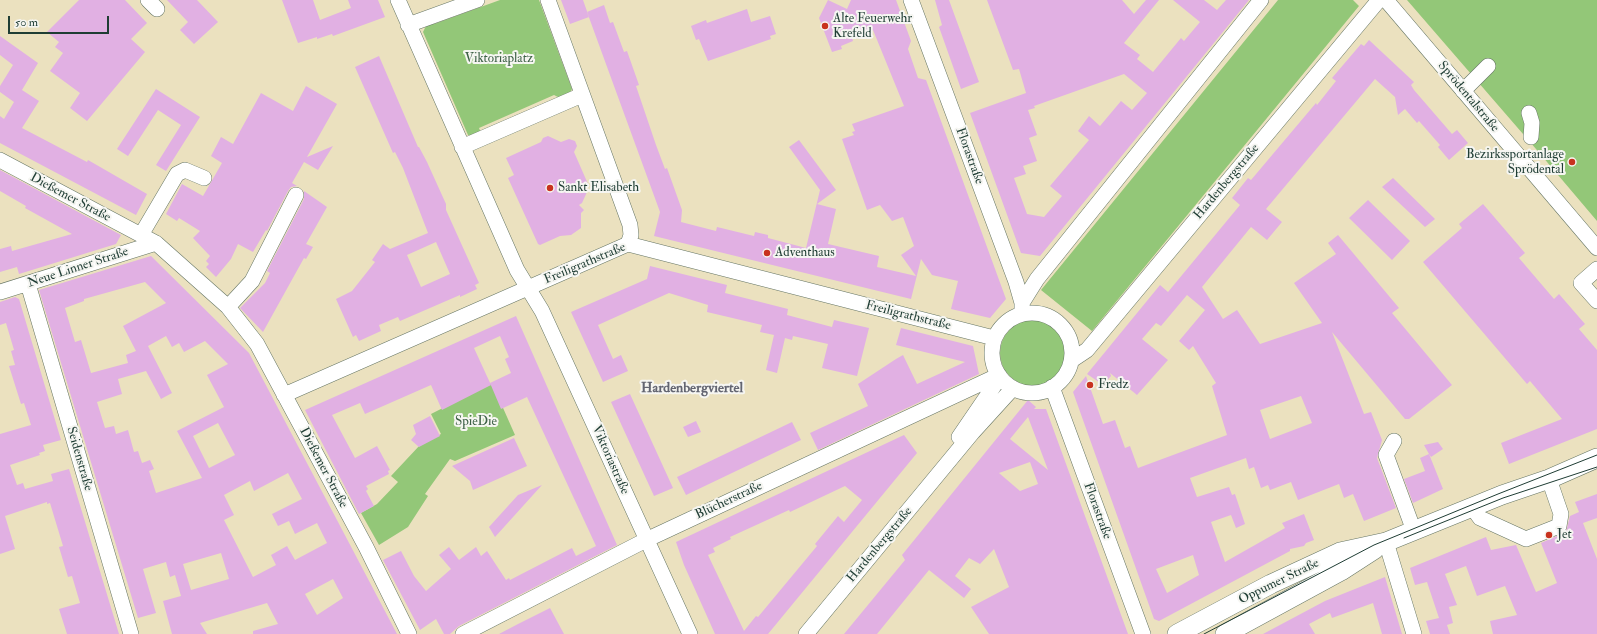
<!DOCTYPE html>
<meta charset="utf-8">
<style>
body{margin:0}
#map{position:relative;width:1597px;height:634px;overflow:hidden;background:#ebe1bf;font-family:"IM FELL Double Pica",serif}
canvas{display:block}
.scale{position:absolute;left:8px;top:16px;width:101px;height:18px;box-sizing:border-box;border:2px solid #1f3d34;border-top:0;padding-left:5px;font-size:12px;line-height:14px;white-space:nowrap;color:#1f3d34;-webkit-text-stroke:3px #f6f6f2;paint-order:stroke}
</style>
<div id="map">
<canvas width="1597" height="634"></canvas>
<div class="scale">50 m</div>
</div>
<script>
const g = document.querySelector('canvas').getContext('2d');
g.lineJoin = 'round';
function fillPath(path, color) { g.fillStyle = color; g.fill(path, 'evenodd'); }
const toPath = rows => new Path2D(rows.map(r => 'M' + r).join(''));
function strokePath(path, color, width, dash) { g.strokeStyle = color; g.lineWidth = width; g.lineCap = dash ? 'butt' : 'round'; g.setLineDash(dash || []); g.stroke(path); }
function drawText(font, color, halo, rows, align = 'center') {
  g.font = font + ' "IM FELL Double Pica",serif'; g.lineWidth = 4; g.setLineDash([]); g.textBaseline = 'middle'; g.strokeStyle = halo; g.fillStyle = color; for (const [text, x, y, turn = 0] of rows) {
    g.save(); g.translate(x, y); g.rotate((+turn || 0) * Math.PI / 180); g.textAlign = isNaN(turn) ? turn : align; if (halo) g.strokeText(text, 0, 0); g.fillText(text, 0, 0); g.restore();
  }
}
const green = toPath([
 [500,0,539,0,572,89,570,93,560,98,554,95,479,128,481,133,473,136,468,135,423,32,427,24,433,22,434,24],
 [1278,0,1353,0,1359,6,1092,331,1041,290],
 [1407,0,1597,0,1597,221,1536,149],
 '1000 353a33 33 0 1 1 66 0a33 33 0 1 1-66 0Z',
 [492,383,515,435,455,461,450,459,425,494,428,496,408,527,379,545,361,513,377,504,398,482,391,476,420,445,441,434,431,414]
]);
const building = toPath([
 [79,0,125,0,147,23,131,39,145,52,87,121,70,108,80,93,50,71,63,53,55,47,59,42,47,32],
 [167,0,197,0,218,22,194,44,180,30,188,22],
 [282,0,313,0,320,20,351,8,348,0,378,0,385,17,333,36,332,34,317,39,317,37,298,43],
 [561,0,583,0,589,17,570,24],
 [828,0,847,9,851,0,896,0,911,41,908,49,918,78,926,80,1006,299,990,318,951,309,958,281,932,275,921,259,911,299,654,236,660,212,587,12,604,5,610,23,613,22,624,52,627,51,639,85,636,86,656,145,665,169,667,168,682,210,681,222,716,231,717,227,754,236,755,232,768,235,768,238,806,248,820,190,789,147,799,140,836,190,817,204,836,209,828,244,879,256,877,267,916,276,901,255,914,246,903,217,892,221,880,205,867,210,842,139,854,135,852,132,855,131,852,124,904,106,873,30,852,38,853,41,841,46,842,49,832,52,819,18],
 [935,0,949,0,979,82,961,89,939,27,942,25],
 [987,0,1122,0,1134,14,1146,0,1159,0,1124,43,1140,55,1137,59,1153,72,1181,38,1184,41,1200,22,1173,0,1204,0,1217,10,1226,0,1249,0,1040,256,1021,253,970,113,1026,93,1019,69,1013,70],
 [1124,74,1147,93,1132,110,1121,101,1100,126,1089,116,1078,131,1089,140,1050,186,1062,196,1044,217,1027,214,1014,178,1026,174,1023,166,1037,161,1029,138,1037,135,1028,110,1035,108,1034,106],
 [747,9,751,22,770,16,776,34,770,36,771,39,708,61,699,39,696,40,691,26,706,20,707,23],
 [0,36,38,63,22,90,39,101,22,128,87,162,88,160,147,194,136,215,0,143,0,116,4,119,14,102,0,92,0,86,13,65,0,55],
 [1369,40,1414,82,1411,85,1414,90,1452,134,1457,130,1468,143,1449,160,1438,147,1440,145,1419,121,1417,123,1405,109,1398,115,1395,97,1375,79,1266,209,1282,222,1267,240,1251,227,1202,287,1223,319,1237,310,1260,344,1322,323,1294,283,1336,254,1328,243,1338,235,1399,308,1392,313,1452,385,1409,419,1405,419,1332,332,1364,414,1371,412,1382,440,1377,458,1396,508,1364,521,1353,494,1344,498,1339,484,1298,500,1291,482,1270,490,1268,485,1261,488,1254,467,1249,469,1246,458,1190,478,1197,497,1229,487,1232,495,1235,494,1245,524,1236,528,1231,515,1211,522,1225,562,1285,528,1282,523,1304,514,1314,540,1306,543,1304,546,1290,549,1290,551,1159,621,1154,619,1073,392,1086,376,1103,424,1115,420,1125,448,1130,446,1138,468,1227,435,1212,386,1216,383,1193,346,1189,350,1179,341,1205,310,1187,295,1161,326,1156,323,1142,339,1168,360,1137,395,1110,373,1111,376,1103,385,1087,374,1160,285,1168,292,1240,205,1232,198,1248,178,1251,180,1316,103,1317,105,1336,81,1332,78,1361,44,1364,46],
 [1301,396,1312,423,1270,439,1260,410],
 [1193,555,1199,575,1167,593,1156,569],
 [379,56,418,147,419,147,427,162,446,204,446,210,479,283,475,285,477,289,460,297,460,295,400,321,398,317,379,325,381,331,359,341,356,335,353,337,336,299,352,291,375,262,372,260,383,244,390,249,428,233,403,168,395,152,393,153,355,67],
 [436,242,450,274,421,287,407,255],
 [306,86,337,104,307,157,333,146,318,170,304,162,292,183,297,186,291,187,288,191,267,231,266,230,253,252,238,244,231,259,216,277,206,267,209,264,206,261,210,256,193,238,200,231,179,218,177,221,166,214,182,184,203,196,222,163,211,156,221,137,233,144,261,93,293,111],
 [156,89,200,117,166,171,156,165,181,125,158,110,128,156,117,149],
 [548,136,561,142,569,139,575,141,577,146,574,152,588,184,584,186,587,192,582,203,579,205,584,210,581,213,581,228,571,235,560,236,540,245,538,244,508,178,514,175,506,158,541,142,543,138],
 [0,170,121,235,116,244,19,274,17,267,0,272,0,249,11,246,12,251,72,234,25,208,26,206,0,191],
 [1393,178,1435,219,1425,227,1382,187],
 [304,191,327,207,306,244,313,247,306,259,304,258,263,332,240,308,265,283,270,273,267,271,304,199],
 [1368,200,1410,241,1392,260,1349,218],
 [1483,204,1525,253,1519,258,1554,299,1559,294,1585,324,1579,329,1597,350,1597,429,1509,464,1501,443,1562,419,1530,381,1527,384,1423,262,1462,228,1459,224],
 [151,256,249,353,397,634,253,634,253,631,278,624,267,603,200,623,207,634,172,634,163,601,181,596,175,575,170,577,166,562,143,569,156,613,138,618,39,290],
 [145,282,166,303,123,326,136,351,126,355,128,363,91,373,81,340,75,342,65,308,84,301,84,299],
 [166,336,172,347,179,343,184,352,205,341,228,364,207,375,224,407,177,431,202,478,156,493,149,471,154,469,150,460,142,463,138,451,134,452,128,430,116,434,114,426,105,428,97,402,122,394,118,379,146,371,161,399,172,393,148,346],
 [218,423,235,455,209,468,193,436],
 [288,473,302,499,272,514,278,526,289,521,295,534,317,523,327,543,295,560,287,546,271,555,276,565,253,577,224,520,234,515,224,495,250,481,254,491],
 [221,553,229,579,191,590,183,564],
 [333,579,343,598,317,615,305,594],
 [650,266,727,285,725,293,788,309,787,315,832,327,834,320,869,328,857,376,822,368,828,344,793,336,792,340,785,338,777,373,766,370,774,335,760,332,762,325,707,312,708,305,669,293,598,325,613,359,621,355,628,371,603,382,571,312,647,279],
 [15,297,19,299,61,440,43,445,45,451,39,453,40,455,10,465,17,485,23,483,25,489,53,481,51,474,69,469,119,634,67,634,59,609,80,603,72,576,68,577,59,547,63,546,50,503,47,504,47,502,5,516,15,549,0,554,0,434,31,425,24,403,21,404,9,366,15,365,11,351,14,350,6,323,0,325,0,302],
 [516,316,617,545,459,626,450,634,444,634,436,619,420,630,383,560,401,551,414,576,426,591,451,569,439,555,449,547,459,560,476,547,481,556,487,551,506,580,509,578,510,580,572,548,576,556,596,546,527,397,501,409,490,383,511,373,505,359,509,357,500,336,474,348,491,385,442,410,431,385,365,414,360,403,332,415,355,458,377,446,390,470,388,471,389,474,366,486,368,489,366,491,374,506,359,514,305,410],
 [901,328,973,346,979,374,818,450,810,433,868,406,858,384,896,359,903,355,917,384,965,362,896,345],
 [630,394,673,488,654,496,611,402],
 [1028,400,1036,407,1034,409,1046,409,1128,634,989,634,971,607,1009,587,994,549,980,564,969,558,955,576,971,589,964,598,929,570,877,634,844,634,905,560,902,555],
 [1028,417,1048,470,1010,439],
 [1030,462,1038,484,1020,491,999,473],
 [430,416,440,436,419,447,411,440,416,434,413,425],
 [696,421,701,432,688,437,683,427],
 [792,422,801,440,686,495,677,477],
 [904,435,917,453,768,634,715,634,684,565,676,542],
 [845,486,862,500,844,522,838,516,815,544,817,546,758,617,756,616,744,631,708,555,715,552,713,548,731,539,730,537,789,510,790,512],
 [514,438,527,466,473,490,470,481,452,466],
 [1438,442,1443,449,1431,457,1429,454,1443,489,1413,503,1404,479,1425,471,1420,458,1429,454,1424,445],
 [542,485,495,537,489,527,518,495],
 [1597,494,1597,518,1583,523,1597,559,1597,634,1493,634,1490,621,1517,615,1505,586,1477,596,1466,566,1445,574,1457,605,1449,607,1453,623,1447,625,1450,634,1430,634,1426,621,1439,618,1427,582,1415,585,1410,568,1486,537,1491,550,1516,545,1536,592,1557,583,1541,543,1566,532,1570,516,1579,512,1575,502],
 [1385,577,1402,634,1382,634,1373,603,1332,618,1330,613,1309,624,1315,634,1263,634,1325,601],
 [550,608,564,634,499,634,518,624]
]);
const minor = toPath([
 [148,0,157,9],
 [398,0,517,270,542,311,690,634],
 [548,0,630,225,631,235,628,244],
 [911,0,1016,282,1022,303,1022,314],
 [1386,0,1597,248],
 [408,25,477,0],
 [1463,91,1488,66],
 [1529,113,1532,123,1531,137],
 [462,147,582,95],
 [0,160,156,243,228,307,257,344,366,547,409,634],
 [141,235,177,174,185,170,204,178],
 [1597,269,1581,283,1597,301],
 [28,284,131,634],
 [0,292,156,243],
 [1022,303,1037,279,1261,0],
 [228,307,252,281,296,195],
 '992 353a40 40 0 1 1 80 0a40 40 0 1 1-80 0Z',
 [1072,360,1087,350,1379,0],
 [1052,387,1143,634],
 [284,395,628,244,994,338],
 [959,437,1000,377],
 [1394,441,1386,455,1414,531],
 [1472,507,1480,518,1526,539,1559,526,1561,514,1549,479],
 [1386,542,1414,634],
 [463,634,646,540,999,375],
 [806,634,973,432,1013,388]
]);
const major = toPath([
 [1177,634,1271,584,1340,552,1386,542,1502,495,1549,479,1597,458],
 [1225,634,1341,571,1375,549]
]);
const tram = toPath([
 [1404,538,1503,498,1597,467],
 [1204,634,1374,545,1498,494,1597,455]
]);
const markers = [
 [825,26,4,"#c8321e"],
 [1572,162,4,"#c8321e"],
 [550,188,4,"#c8321e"],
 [767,253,4,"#c8321e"],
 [1090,385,4,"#c8321e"],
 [1549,535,4,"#c8321e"]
];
const poiNames = [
 ["Alte Feuerwehr",833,19],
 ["Krefeld",833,34],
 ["Bezirkssportanlage",1564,155,"right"],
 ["Sprödental",1564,170,"right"],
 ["Sankt Elisabeth",558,188],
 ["Adventhaus",775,253],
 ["Fredz",1098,385],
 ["Jet",1557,535]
];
const parkNames = [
 ["Viktoriaplatz",499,59],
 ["SpieDie",476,422]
];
const streetNames = [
 ["Sprödentalstraße",1468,97,50],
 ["Florastraße",969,156,70],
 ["Hardenbergstraße",1227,182,-50],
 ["Dießemer Straße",70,198,28],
 ["Freiligrathstraße",585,264,-23],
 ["Neue Linner Straße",78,268,-18],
 ["Freiligrathstraße",908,316,14],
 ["Seidenstraße",79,459,74],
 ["Viktoriastraße",610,460,66],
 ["Dießemer Straße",323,468,62],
 ["Blücherstraße",729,501,-25],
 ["Florastraße",1097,511,70],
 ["Hardenbergstraße",880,545,-50],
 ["Oppumer Straße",1279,582,-26]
];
const neighbourhoodNames = [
 ["Hardenbergviertel",692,389]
];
fillPath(green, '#93c778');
fillPath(building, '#e1b0e3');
strokePath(minor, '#667665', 16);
strokePath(major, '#667665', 20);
strokePath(minor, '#fff', 15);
strokePath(major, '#fff', 19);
strokePath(tram, '#1f3d34', 1);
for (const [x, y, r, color] of markers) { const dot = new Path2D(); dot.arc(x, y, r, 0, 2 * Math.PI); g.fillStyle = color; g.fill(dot); strokePath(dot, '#f6f6f2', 1.5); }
drawText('13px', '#1f3d34', '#f6f6f2', poiNames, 'left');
drawText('13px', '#3c6045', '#f6f6f2', parkNames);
drawText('13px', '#1f3d34', '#f6f6f2', streetNames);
drawText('bold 14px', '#636571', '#f6f6f2', neighbourhoodNames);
</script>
